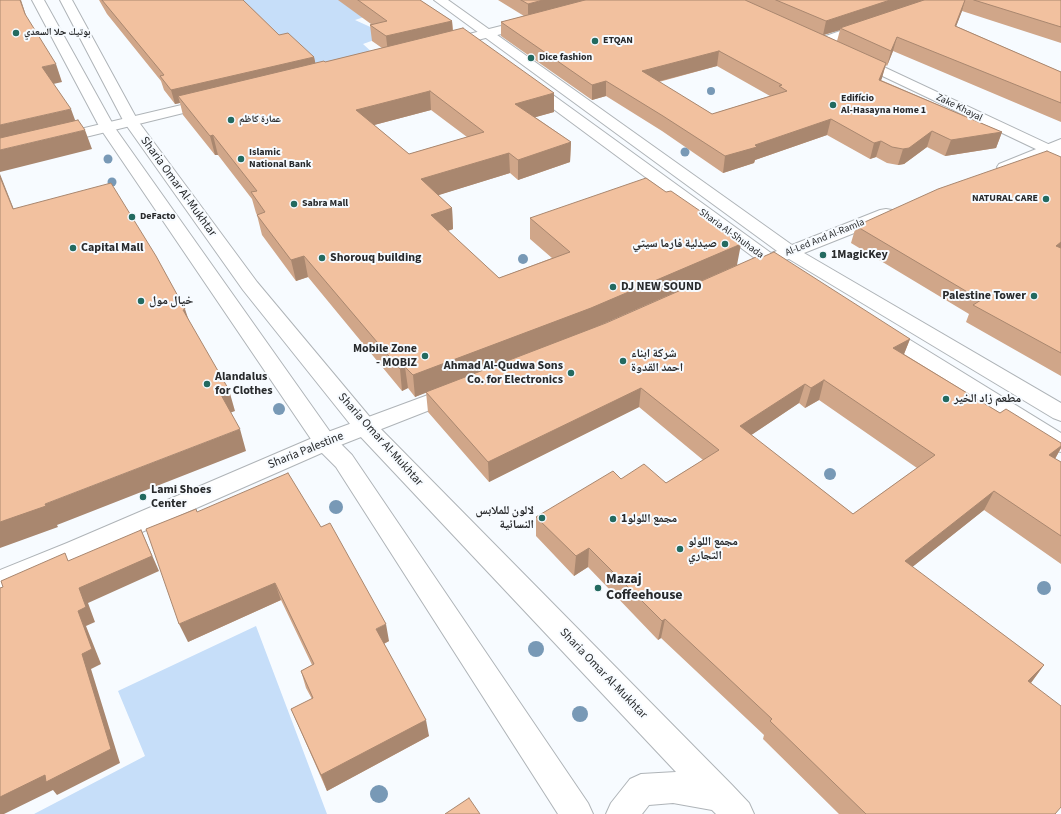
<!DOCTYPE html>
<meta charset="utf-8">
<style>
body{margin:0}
canvas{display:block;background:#f7fbff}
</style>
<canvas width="1061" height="814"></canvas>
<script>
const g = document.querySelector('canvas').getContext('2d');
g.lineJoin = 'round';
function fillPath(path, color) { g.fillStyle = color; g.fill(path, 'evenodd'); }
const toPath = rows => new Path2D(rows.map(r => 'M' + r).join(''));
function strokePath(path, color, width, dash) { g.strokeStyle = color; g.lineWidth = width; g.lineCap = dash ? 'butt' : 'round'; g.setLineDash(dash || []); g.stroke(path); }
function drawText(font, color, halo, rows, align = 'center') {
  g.font = font + ' "Source Sans 3","Noto Naskh Arabic",sans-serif'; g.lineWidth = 4; g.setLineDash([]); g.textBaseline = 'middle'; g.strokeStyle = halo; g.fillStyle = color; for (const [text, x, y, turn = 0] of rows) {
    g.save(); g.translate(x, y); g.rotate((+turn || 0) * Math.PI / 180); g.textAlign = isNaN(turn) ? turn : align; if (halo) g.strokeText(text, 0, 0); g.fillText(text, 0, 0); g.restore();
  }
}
const green = toPath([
 [242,0,390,0,397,6,355,20,388,35,363,44,374,54,315,69],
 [256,626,327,814,34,814,145,756,118,691]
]);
const minor = toPath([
 [529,19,533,20,535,23,533,26,446,48,441,47,440,44,441,41,529,19],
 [866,22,870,23,872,26,870,29,822,46,817,45,816,42,817,39,866,22],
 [856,54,1061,150,1061,161,851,61,849,58,851,55,856,54],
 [211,98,216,99,218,102,216,105,0,158,0,148,211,98]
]);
const tertiary = toPath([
 [434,0,448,0,792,245,880,210,886,209,892,210,895,214,892,218,804,253,1061,403,1061,421,1053,418,789,259,782,261,787,267,785,271,778,273,771,271,767,268,752,273,745,271,743,267,745,263,756,259,525,88,523,85,525,82,530,81,535,82,771,253,777,251,434,0],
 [1061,139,1061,150,1011,170,1005,172,999,170,997,167,999,164,1061,139],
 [882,326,889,327,1061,433,1061,452,1053,450,875,337,872,332,875,327,882,326],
 [455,385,463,387,466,392,463,397,333,448,85,557,0,592,0,570,67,543,317,436,455,385]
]);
const secondary = toPath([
 [32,0,44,0,115,128,333,436,352,455,588,803,593,814,558,814,336,467,317,448,100,128,32,0],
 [60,0,72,0,138,121,257,282,374,422,732,785,749,803,754,814,716,814,712,810,673,803,649,805,642,814,606,814,611,803,630,779,641,774,676,772,358,434,243,290,124,122,60,0]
]);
const trees = [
 [711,91,4],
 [685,152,4.5],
 [108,159,4.5],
 [112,182,4.5],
 [523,259,5],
 [279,409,6],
 [830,474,6],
 [336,507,7],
 [1044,588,7],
 [536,649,8],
 [580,714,8],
 [379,794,9]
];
const wall = toPath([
 [99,0,243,0,279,35,314,57,315,63,325,62,382,48,372,41,370,25,371,24,338,0,420,0,452,21,453,30,554,93,554,112,535,117,571,142,570,162,518,180,510,173,438,195,452,208,453,229,448,231,499,278,552,258,530,239,530,218,666,192,705,219,737,265,758,259,910,339,904,354,1000,413,1061,443,1061,448,1055,459,1061,462,1061,564,984,510,912,567,1044,665,1031,683,1055,814,839,814,763,739,764,735,661,638,658,640,588,567,574,576,536,536,536,517,621,479,666,483,703,460,639,407,489,482,428,412,426,392,415,397,408,388,402,391,308,277,296,281,262,235,257,215,256,213,252,199,218,155,215,155,183,115,180,103,175,104,164,90,161,81,107,14],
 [431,110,467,137,409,154,374,125],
 [688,286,606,323,594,328],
 [819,400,917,468,853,514,751,435,799,403,805,408],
 [498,0,1061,0,1061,43,962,11,956,26,1061,72,1061,122,893,51,887,66,886,65,881,80,1002,132,996,148,945,156,927,147,904,164,898,165,887,163,876,157,870,159,827,135,755,160,754,163,723,173,662,131,606,96,592,100,501,36,501,22,524,16],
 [840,30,837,41,824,35,830,33],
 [717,66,770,96,712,114,659,82],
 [1061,157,1061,376,966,322,969,314,851,243,856,226],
 [197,512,389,641,384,644,429,736,327,791,298,725,291,709,312,699,306,688,301,671,312,665,281,600,188,642]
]);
const shadedWall = toPath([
 [20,0,21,0,31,31,25,14],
 [543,0,596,0,528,18,528,4],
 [890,0,926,0,840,28,840,30,823,35,826,21],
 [965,0,962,11,951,40,955,26],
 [452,21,453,37,388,53,386,36],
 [897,37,893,51,887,66,891,51],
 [719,51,717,66,641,86,642,71],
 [314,57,317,70,178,96,180,103,175,104,171,90],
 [886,63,882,78,875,95,879,80],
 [56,64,62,82,49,85,42,67],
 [606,81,606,96,592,100,592,85],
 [430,91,431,110,359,129,356,110],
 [554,93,554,112,515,123,515,104],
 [71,109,78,128,0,146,0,125],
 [831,119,827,135,755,160,754,163,723,173,725,156,755,145],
 [85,130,92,149,0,172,0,150],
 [932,131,927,147,904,164,898,165,903,149],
 [1002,132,996,148,945,156,951,140],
 [213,135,218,155,215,155,210,136],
 [881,141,876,157,870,159,874,143],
 [571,142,570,162,518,180,518,160],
 [509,153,510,173,423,200,421,179],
 [0,174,22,230,13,209,0,177],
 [452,208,453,229,432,236,431,215],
 [1061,242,1061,254,1056,246],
 [741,244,737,265,589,330,415,397,413,375],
 [304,256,308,277,296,281,291,260],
 [185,309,192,330,183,310],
 [910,339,902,359,893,348],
 [405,367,408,388,402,391,400,369],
 [824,380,819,400,805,408,811,388],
 [805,384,799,403,735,446,740,426],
 [641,388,639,407,489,482,488,462],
 [229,390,235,411,227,414,220,393],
 [240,429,246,451,57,525,58,527,0,548,0,522,45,504],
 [1061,446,1061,448,1052,464,1049,455],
 [994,491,984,510,896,580,905,561],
 [141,530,159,571,88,603,95,622,86,626,101,664,91,669,120,763,57,795,53,790,4,814,0,814,0,797,82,654,78,611,79,588],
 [589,548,588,567,574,576,576,556],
 [275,583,281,600,188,642,179,624],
 [665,619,661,638,658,640,662,621],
 [386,624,389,641,379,646,376,629],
 [1044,665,1030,684,1028,681],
 [426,720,429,736,327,791,321,775]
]);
const building = toPath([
 [0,0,20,0,25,14,56,64,42,67,71,109,0,125,0,0],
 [102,0,243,0,279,35,288,33,314,57,171,90,160,76,164,75,102,0],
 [358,0,420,0,452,21,386,36,370,25,387,21,358,0],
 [521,0,543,0,528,4,521,0],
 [585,0,745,0,886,63,879,80,1002,132,951,140,932,131,909,148,903,149,892,147,881,141,874,143,831,119,755,145,757,147,725,156,663,116,606,81,592,85,501,22,585,0],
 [719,51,782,85,779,86,787,91,712,114,642,71,719,51],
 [776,0,890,0,826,21,776,0],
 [924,0,965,0,955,26,1061,72,1061,103,897,37,891,51,840,28,924,0],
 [974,0,1061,0,1061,27,974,0],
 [463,28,554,93,515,104,571,142,518,160,509,153,421,179,452,208,431,215,499,278,570,252,530,218,646,178,666,192,671,191,706,215,702,216,741,244,591,308,413,375,405,367,400,369,304,256,291,260,257,215,265,212,251,192,257,191,213,135,210,136,178,96,324,61,325,62,463,28],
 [430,91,484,132,409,154,356,110,430,91],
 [78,120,85,130,0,150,0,138,78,120],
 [1047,151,1061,157,1061,242,1056,246,1061,248,1061,353,973,305,981,300,856,226,938,189,1047,151],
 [0,177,13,209,111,183,156,256,185,309,183,310,229,390,220,393,240,429,45,504,46,506,0,522,0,177],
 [774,252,910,339,893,348,1000,413,1006,409,1061,443,1061,446,1049,455,1061,462,1061,536,994,491,905,561,1044,665,1028,681,1061,706,1061,807,1055,814,866,814,770,721,772,719,665,619,662,621,589,548,576,556,536,517,613,471,621,479,644,464,666,483,719,450,641,388,488,462,426,392,606,323,756,257,758,259,774,252],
 [824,380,935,455,853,514,740,426,805,384,811,388,824,380],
 [288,473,321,527,330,523,386,624,376,629,426,720,321,775,291,709,313,698,301,671,314,664,275,583,179,624,146,529,196,509,197,512,288,473],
 [141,530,152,556,79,588,86,607,78,611,92,649,82,654,111,749,46,782,45,775,0,797,0,588,3,587,1,581,65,553,68,561,141,530],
 [469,798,480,814,445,814,469,798]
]);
const markers = [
 [16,33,4,"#236a60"],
 [595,41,4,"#236a60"],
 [531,58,4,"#236a60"],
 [833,105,4,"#236a60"],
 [231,120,4,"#236a60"],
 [241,159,4,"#236a60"],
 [1046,199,4,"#236a60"],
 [294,204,4,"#236a60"],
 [132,217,4,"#236a60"],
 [725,244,4,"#236a60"],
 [73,248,4,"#236a60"],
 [823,255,4,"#236a60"],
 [322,258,4,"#236a60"],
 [613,287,4,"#236a60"],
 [1034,296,4,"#236a60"],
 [141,301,4,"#236a60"],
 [425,356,4,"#236a60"],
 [623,361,4,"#236a60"],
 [571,373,4,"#236a60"],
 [207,384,4,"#236a60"],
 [946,399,4,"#236a60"],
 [143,497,4,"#236a60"],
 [542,518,4,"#236a60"],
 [613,519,4,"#236a60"],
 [680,549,4,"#236a60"],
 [598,588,4,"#236a60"]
];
const farPoinames = [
 ["بوتيك حلا السعدي",24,33],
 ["ETQAN",603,41],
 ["Dice fashion",539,58],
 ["Edifício",841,99],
 ["Al-Hasayna Home 1",841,111],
 ["عمارة كاظم",239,120],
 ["Islamic",249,153],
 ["National Bank",249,165],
 ["NATURAL CARE",1038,199,"right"],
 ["Sabra Mall",302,204],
 ["DeFacto",140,217]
];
const farStreetnames = [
 ["Zake Khayal",959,108,26],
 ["Sharia Al-Shuhada",731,234,36],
 ["Al-Led And Al-Ramla",825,238,-22]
];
const streetNames = [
 ["Sharia Omar Al-Mukhtar",178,187,54],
 ["Sharia Omar Al-Mukhtar",380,440,48],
 ["Sharia Palestine",306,451,-22],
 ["Sharia Omar Al-Mukhtar",603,674,46]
];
const poiNames = [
 ["صيدلية فارما سيتي",717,244,"right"],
 ["Capital Mall",81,248],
 ["1MagicKey",831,255],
 ["Shorouq building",330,258],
 ["DJ NEW SOUND",621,287],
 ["Palestine Tower",1026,296,"right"],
 ["خيال مول",149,301],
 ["Mobile Zone",417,349,"right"],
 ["- MOBIZ",417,363,"right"],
 ["شركة ابناء",631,354],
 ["احمد القدوة",631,368],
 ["Ahmad Al-Qudwa Sons",563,366,"right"],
 ["Co. for Electronics",563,380,"right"],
 ["Alandalus",215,377],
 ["for Clothes",215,391],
 ["مطعم زاد الخير",954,399],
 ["Lami Shoes",151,490],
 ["Center",151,504],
 ["لالون للملابس",534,511,"right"],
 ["النسائية",534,525,"right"],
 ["مجمع اللولو1",621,519],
 ["مجمع اللولو",688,542],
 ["التجاري",688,556]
];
const nearPoinames = [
 ["Mazaj",606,580],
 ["Coffeehouse",606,596]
];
fillPath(green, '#c6def9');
strokePath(minor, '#afb4b8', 2);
strokePath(tertiary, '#afb4b8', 2);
strokePath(secondary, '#afb4b8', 2);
fillPath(minor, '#fff');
fillPath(tertiary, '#fff');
fillPath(secondary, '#fff');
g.fillStyle = '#7899b6';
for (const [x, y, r] of trees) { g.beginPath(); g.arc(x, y, r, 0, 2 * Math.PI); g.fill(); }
fillPath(wall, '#d0a689');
fillPath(shadedWall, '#a9876f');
fillPath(building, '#f2c19f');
strokePath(building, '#a9876f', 1);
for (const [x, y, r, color] of markers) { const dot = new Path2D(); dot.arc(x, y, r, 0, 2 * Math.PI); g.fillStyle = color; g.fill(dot); strokePath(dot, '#f7fbff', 1.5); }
drawText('bold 10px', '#282a2c', '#f7fbff', farPoinames, 'left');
drawText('10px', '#282a2c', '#f7fbff', farStreetnames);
drawText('12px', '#282a2c', '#f7fbff', streetNames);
drawText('bold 12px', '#282a2c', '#f7fbff', poiNames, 'left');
drawText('bold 14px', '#282a2c', '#f7fbff', nearPoinames, 'left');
</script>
